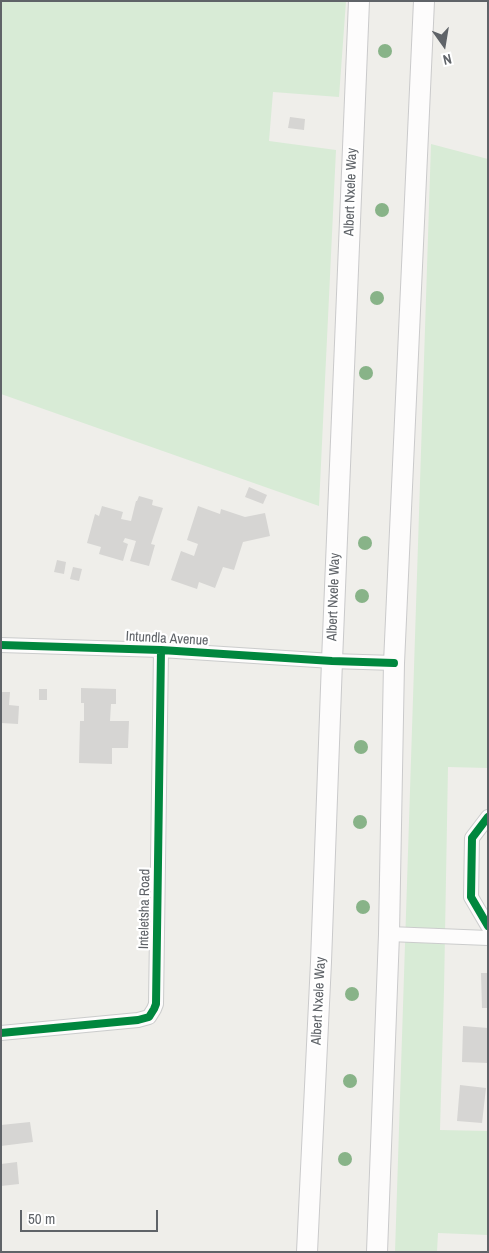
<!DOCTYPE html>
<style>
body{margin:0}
#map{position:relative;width:489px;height:1253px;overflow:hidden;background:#efeeea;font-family:"Archivo Narrow",sans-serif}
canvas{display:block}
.frame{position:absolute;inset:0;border:2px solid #5f6368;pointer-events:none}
.north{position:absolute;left:419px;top:20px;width:50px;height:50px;-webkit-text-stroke:4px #fff;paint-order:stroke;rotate:167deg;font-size:14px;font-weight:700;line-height:20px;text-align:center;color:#5f6368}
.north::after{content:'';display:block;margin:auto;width:18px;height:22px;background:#5f6368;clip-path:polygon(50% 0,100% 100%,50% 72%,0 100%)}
.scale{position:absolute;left:20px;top:1210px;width:138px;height:22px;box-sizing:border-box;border:2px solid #5f6368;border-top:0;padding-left:6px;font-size:15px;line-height:18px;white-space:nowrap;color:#5f6368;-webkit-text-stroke:4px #fff;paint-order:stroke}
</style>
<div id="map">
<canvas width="489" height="1253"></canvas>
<div class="frame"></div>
<div class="north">N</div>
<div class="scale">50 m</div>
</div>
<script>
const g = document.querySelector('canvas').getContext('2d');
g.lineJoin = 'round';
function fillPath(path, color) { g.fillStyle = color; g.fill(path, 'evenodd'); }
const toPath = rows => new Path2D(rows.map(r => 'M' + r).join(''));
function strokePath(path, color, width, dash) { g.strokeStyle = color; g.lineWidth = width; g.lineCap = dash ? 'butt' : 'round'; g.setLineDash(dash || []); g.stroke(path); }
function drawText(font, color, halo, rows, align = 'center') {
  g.font = font + ' "Archivo Narrow",sans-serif'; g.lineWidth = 4.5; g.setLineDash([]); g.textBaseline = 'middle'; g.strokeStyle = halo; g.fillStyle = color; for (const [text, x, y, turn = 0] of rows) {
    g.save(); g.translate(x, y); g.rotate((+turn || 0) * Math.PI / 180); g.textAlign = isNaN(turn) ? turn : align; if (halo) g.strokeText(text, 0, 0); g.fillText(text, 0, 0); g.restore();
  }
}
const green = toPath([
 [1,1,346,1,339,97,273,92,269,141,336,150,319,506,1,394],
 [431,144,488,159,488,768,448,767,444,990,440,1130,488,1131,488,1235,438,1233,437,1252,395,1252]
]);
const building = toPath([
 [290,117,305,119,304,130,288,128],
 [249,487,267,495,263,504,245,497],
 [139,496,153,500,152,505,163,508,151,544,155,545,149,566,130,561,136,541,125,538,123,542,128,544,123,561,99,554,101,547,87,543,95,514,99,516,102,506,123,512,121,519,131,521,136,501,137,501],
 [198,506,220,514,221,509,245,517,265,513,270,536,243,542,234,570,223,567,215,588,199,582,197,589,171,580,181,551,194,556,198,544,187,540],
 [57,560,66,562,64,574,54,572],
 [73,567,82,569,79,581,70,579],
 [81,688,116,689,116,704,111,704,110,721,129,721,128,748,112,748,112,764,79,763,80,721,84,721,84,703,81,703],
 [39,689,47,689,47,700,39,700],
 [1,692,10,692,9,705,19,706,18,724,1,723],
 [481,973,488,973,488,1008,482,1008],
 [463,1026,488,1028,488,1063,462,1062],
 [460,1085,486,1088,482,1123,457,1121],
 [30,1122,33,1142,1,1146,1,1125],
 [17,1162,19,1184,1,1186,1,1164]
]);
const street = toPath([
 [1,645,161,650,332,661,394,663],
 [488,817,472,838,471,897,488,926],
 [389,934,488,938],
 [1,1033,138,1020,149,1017,154,1009,156,1004,161,650]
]);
const secondary = toPath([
 [307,1252,321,962,332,661,359,1],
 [377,1252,389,934,394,663,424,1]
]);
const cycleway = toPath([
 [1,645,161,650,332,661,394,663],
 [488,817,472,838,471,897,488,926],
 [1,1033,138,1020,149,1017,154,1009,156,1004,161,650]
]);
const trees = [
 [385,51],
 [382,210],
 [377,298],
 [366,373],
 [365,543],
 [362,596],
 [361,747],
 [360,822],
 [363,907],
 [352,994],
 [350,1081],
 [345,1159]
];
const streetNames = [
 ["Albert Nxele Way",351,192,-88],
 ["Albert Nxele Way",334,597,-88],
 ["Intundla Avenue",167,639,3],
 ["Inteletsha Road",145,909,-89],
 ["Albert Nxele Way",319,1001,-87]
];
fillPath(green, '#d8ebd6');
fillPath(building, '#d6d5d3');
strokePath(street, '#cbcccc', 16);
strokePath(secondary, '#cacacb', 22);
strokePath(street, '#fdfcfc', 14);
strokePath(secondary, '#fdfcfc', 20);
strokePath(cycleway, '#00873e', 8);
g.fillStyle = '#88b388';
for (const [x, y] of trees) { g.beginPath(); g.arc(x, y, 7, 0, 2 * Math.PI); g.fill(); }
drawText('14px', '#5f6368', '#fff', streetNames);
</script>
